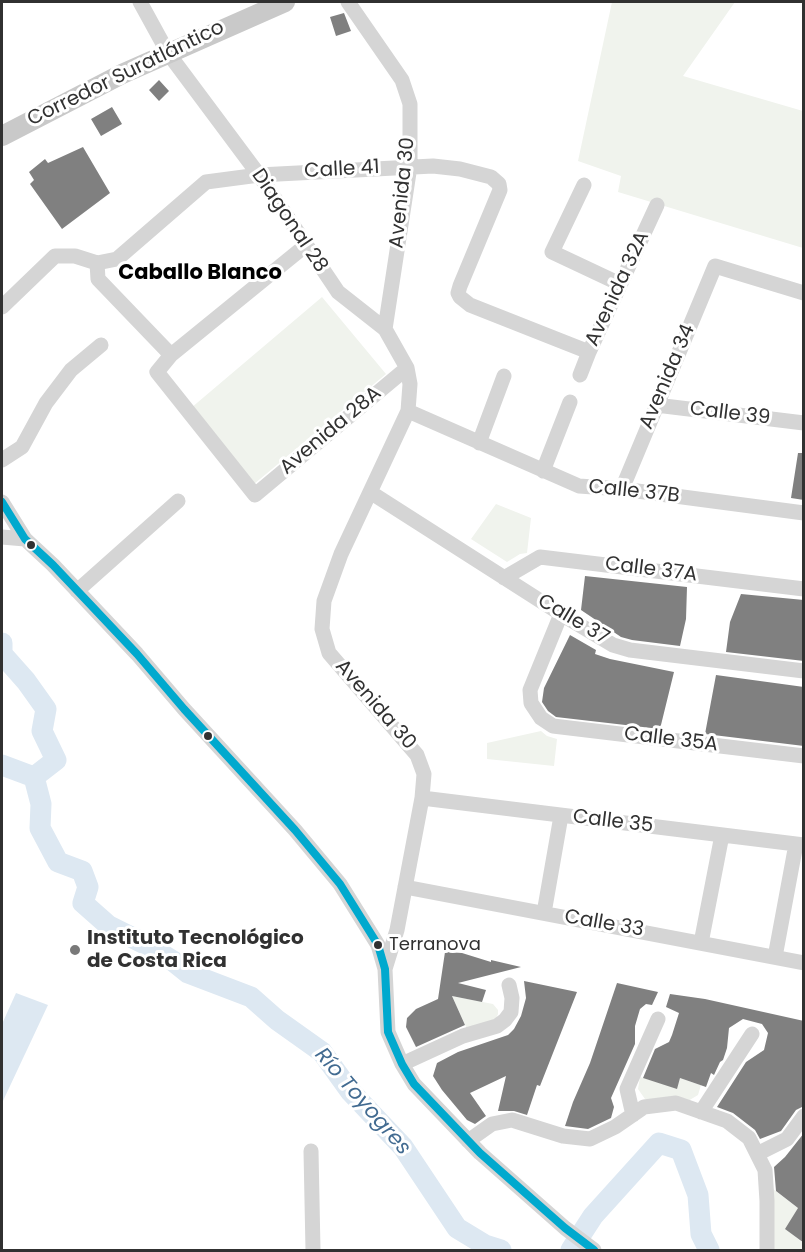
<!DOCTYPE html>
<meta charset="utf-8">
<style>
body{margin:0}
#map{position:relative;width:805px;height:1252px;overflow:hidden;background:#fff;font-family:Poppins,sans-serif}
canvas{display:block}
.frame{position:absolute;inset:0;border:3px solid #313131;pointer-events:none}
</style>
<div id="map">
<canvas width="805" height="1252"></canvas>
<div class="frame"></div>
</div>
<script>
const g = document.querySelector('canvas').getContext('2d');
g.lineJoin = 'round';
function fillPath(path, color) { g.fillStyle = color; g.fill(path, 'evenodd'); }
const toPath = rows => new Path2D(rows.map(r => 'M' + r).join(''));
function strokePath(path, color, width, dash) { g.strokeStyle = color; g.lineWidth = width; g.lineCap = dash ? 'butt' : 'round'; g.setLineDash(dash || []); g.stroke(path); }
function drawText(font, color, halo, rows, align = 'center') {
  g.font = font + ' Poppins,sans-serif'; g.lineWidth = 6; g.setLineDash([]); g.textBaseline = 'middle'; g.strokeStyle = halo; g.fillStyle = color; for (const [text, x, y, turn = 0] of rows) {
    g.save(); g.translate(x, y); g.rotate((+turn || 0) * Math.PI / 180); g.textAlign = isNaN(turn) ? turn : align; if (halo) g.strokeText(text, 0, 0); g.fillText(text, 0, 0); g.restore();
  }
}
const green = toPath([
 [612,2,735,2,683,76,803,111,803,248,618,192,621,176,578,161],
 [322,297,386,374,254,484,191,408],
 [496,504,531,518,527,553,520,554,507,562,471,539],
 [541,731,547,736,557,739,554,766,487,759,487,743],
 [452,996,493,1004,498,1010,498,1014,495,1021,467,1029],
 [640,1077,676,1088,680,1078,701,1085,698,1095,688,1101,645,1099,638,1089],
 [773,1189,798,1208,786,1229,803,1243,804,1250,771,1250]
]);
const water = toPath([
 [16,993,48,1005,2,1103,2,1024]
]);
const river = toPath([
 [2,643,2,654,26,681,46,709,42,731,56,760,34,777],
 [2,765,34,777,41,804,40,828,58,862,82,871,88,887,83,903,109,926,147,945,173,961,188,973,251,997,277,1020,322,1052,350,1091,403,1147,457,1228,485,1245,501,1250],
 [571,1250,593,1216,659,1143,681,1150,698,1195,701,1234,709,1250]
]);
const building = toPath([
 [344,13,351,31,336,36,330,17],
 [159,80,169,91,159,101,149,90],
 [112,107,122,124,101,136,91,119],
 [83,147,110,193,62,229,30,184,34,180,29,172,45,159,48,163],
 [798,453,804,453,804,500,791,498],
 [585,576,687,587,686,619,680,646,632,640,621,637,581,610],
 [741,594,804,600,804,661,726,652,730,622],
 [570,635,596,650,595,654,610,659,674,672,660,729,556,717,548,711,542,702,544,688],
 [716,675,804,687,804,746,705,734],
 [445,952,462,953,491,962,491,960,521,967,458,983,486,990,482,1002,452,996,465,1025,416,1047,406,1027,407,1018,416,1009,438,999],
 [524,981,577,992,540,1086,537,1085,527,1115,514,1111,498,1111,506,1076,470,1093,486,1116,475,1124,467,1120,442,1090,433,1076,437,1063,458,1052,508,1035,514,1029,521,1016,526,998],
 [617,983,658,992,652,1005,646,1004,640,1009,635,1026,635,1044,611,1098,614,1107,611,1118,588,1129,565,1126,573,1102,590,1063],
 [670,994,705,999,804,1021,804,1106,796,1110,781,1131,760,1139,755,1130,733,1113,717,1107,746,1062,764,1050,768,1033,762,1024,743,1019,729,1028,727,1048,723,1060,720,1062,714,1075,711,1073,706,1087,680,1078,677,1089,643,1078,655,1049,669,1042,672,1035,679,1013,666,1007],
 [804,1133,804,1243,785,1229,798,1208,776,1191,774,1167,785,1157]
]);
const minor = toPath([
 [140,2,168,53,259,175,332,283,338,292,385,329,407,368,410,384,408,411,341,554,324,601,322,629,329,653,417,755,424,774,422,798,397,930,385,969],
 [348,2,402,80,410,104,410,166,385,329],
 [584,185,552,252,620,284],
 [305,246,171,355,157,372,255,495,407,368],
 [97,263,98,279,171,355],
 [2,307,55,256,75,256,97,263,117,259,206,182,259,175,433,166,460,169,491,177,499,184,500,190,460,286,458,293,460,297,470,305,589,352],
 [580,375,589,352,657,205],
 [656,405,804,423],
 [408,411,579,486,622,489,804,513],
 [479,443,504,376],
 [2,460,22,447,46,403,71,370,101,345],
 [543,471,570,402],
 [622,489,715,266,804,293],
 [370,492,561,614,613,645,630,650,804,671],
 [2,502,25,539,53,565,137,654,184,709,295,830,340,884,378,945,385,969,388,1032,402,1064,414,1084,480,1153,565,1228,594,1250],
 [2,537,25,539],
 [504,578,540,557,804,589],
 [77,591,178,501],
 [561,614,530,690,531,703,541,718,553,726,804,756],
 [422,798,804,845],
 [405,887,804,963],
 [544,913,561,816],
 [701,943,722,835],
 [775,957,796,844],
 [402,1064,463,1036,497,1026,505,1020,511,1012,512,998,509,985],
 [701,1112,752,1034],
 [633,1115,627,1089,658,1019],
 [468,1141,492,1124,512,1120,563,1136,590,1139,615,1127,644,1107,676,1103,727,1121,749,1138,765,1170,767,1201,767,1250],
 [311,1151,313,1250],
 [757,1154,787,1139,804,1116]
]);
const major = toPath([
 [2,136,122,74,285,2]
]);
const bus1 = toPath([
 [2,502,25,539,53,565,137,654,184,709,295,830,340,884,378,945,385,969,388,1032,402,1064,414,1084,480,1153,565,1228,594,1250]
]);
const markers = [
 [31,545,5,"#313131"],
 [208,736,5,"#313131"],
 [378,945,5,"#313131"],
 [75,950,6,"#797979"]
];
const busNames = [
 ["Terranova",389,945]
];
const streetNames = [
 ["Corredor Suratlántico",126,74,-26],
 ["Calle 41",342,170,-3],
 ["Avenida 30",403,193,-84],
 ["Diagonal 28",289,221,56],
 ["Avenida 32A",618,289,-65],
 ["Avenida 34",668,377,-67],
 ["Calle 39",730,414,7],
 ["Avenida 28A",331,431,-40],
 ["Calle 37B",634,492,6],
 ["Calle 37A",651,570,7],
 ["Calle 37",573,620,31],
 ["Avenida 30",375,705,49],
 ["Calle 35A",671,740,7],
 ["Calle 35",613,822,7],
 ["Calle 33",604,924,10]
];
const poiNames = [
 ["Instituto Tecnológico",87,939],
 ["de Costa Rica",87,962]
];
const neighbourhoodNames = [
 ["Caballo Blanco",200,274]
];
const waterNames = [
 ["Río Toyogres",362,1102,49]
];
fillPath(green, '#f0f3ed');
fillPath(water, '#dde8f2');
strokePath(river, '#dde8f2', 21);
fillPath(building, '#808080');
strokePath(minor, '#d5d5d5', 15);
strokePath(major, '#c9c9c9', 20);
strokePath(bus1, '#00a9ce', 8);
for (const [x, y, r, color] of markers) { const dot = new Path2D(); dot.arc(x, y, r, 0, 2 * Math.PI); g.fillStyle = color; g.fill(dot); strokePath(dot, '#fff', 2); }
drawText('18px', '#313131', '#fff', busNames, 'left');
drawText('20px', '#313131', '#fff', streetNames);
drawText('bold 20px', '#313131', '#fff', poiNames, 'left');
drawText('bold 21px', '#000', '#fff', neighbourhoodNames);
drawText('italic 21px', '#426b91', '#fff', waterNames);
</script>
